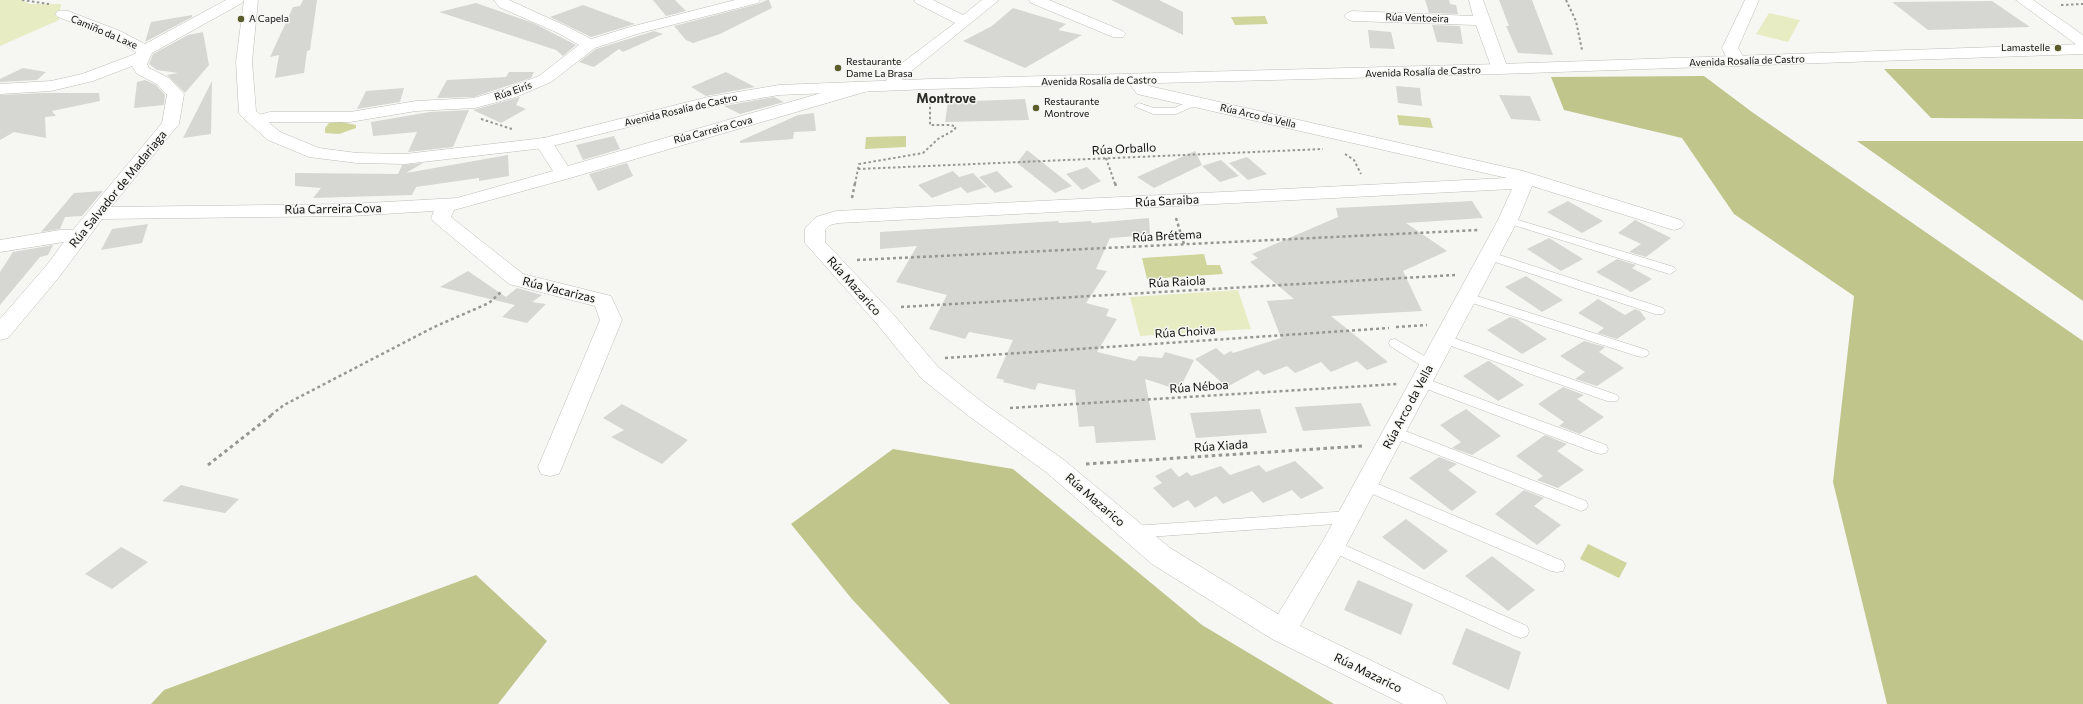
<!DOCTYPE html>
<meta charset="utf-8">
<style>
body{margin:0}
canvas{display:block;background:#f6f7f2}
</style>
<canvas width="2083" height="704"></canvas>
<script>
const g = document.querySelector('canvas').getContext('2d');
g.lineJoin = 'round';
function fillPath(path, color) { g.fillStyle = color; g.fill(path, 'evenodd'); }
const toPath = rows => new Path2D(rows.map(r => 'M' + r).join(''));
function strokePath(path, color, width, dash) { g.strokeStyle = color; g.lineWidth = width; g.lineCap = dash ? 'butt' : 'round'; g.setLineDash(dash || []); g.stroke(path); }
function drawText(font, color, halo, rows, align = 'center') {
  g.font = font + ' Commissioner,sans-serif'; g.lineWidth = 3; g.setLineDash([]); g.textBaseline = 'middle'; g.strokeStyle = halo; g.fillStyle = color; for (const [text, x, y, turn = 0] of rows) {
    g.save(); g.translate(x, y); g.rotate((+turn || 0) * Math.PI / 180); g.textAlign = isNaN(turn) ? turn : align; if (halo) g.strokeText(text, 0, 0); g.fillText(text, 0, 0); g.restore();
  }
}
const green = toPath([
 [0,0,22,0,30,4,61,4,59,20,0,46],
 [1769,13,1800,20,1788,42,1756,34],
 [1238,290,1251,329,1140,336,1130,297]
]);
const forest = toPath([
 [1884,69,2083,69,2083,119,1931,118],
 [1704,76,1752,112,2083,341,2083,704,1887,704,1833,482,1854,296,1734,214,1682,138,1564,110,1551,77],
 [1857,141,2083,141,2083,301],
 [893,449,1013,469,1202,625,1334,704,950,704,851,598,791,524],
 [476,575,547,641,498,704,151,704,164,690]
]);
const water = toPath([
 [1265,16,1268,24,1235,25,1231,17],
 [1397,115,1430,118,1433,128,1399,125],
 [341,122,356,125,356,128,339,134,325,133,325,128,329,123],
 [906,136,906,147,865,149,866,137],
 [1204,254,1207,265,1220,265,1223,274,1147,279,1142,258],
 [1588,544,1627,563,1619,578,1580,559]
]);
const building = toPath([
 [303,0,317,0,310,50,307,51,304,73,275,78,279,55,270,57,293,7,300,6],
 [653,0,675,0,686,11,666,16],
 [767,0,769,0,772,8,720,34,693,43,686,40,674,26,758,4],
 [1111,0,1159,0,1183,12,1183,35],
 [1425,0,1449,0,1450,4,1456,5,1458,14,1429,13],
 [1499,0,1532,0,1553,55,1518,53,1506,26,1509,26],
 [1992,1,2030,27,1928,30,1892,2],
 [476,3,533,23,576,45,563,56,556,50,439,12],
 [583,5,635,24,591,37,550,17],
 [1013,8,1066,24,1058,30,1082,35,1025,68,963,41,992,26],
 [192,15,192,17,145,42,151,22],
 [1432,25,1460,26,1463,44,1437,42],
 [1368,30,1391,32,1395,49,1370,48],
 [654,31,663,34,623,52,619,49,594,67,579,62,596,49],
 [203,32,209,65,185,93,167,75,178,73,157,70,149,64,153,54,188,35],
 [23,68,46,72,37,80,0,82,0,79],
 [509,72,534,72,531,78,474,97,437,98,447,80,506,77],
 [726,72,755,87,706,96,691,87],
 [145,80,156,85,165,95,164,105,134,108,137,82],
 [212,81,211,134,183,138],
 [1396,86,1420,88,1422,106,1398,103],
 [404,88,400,102,357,109,366,91],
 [44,93,99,93,100,101,52,111,56,116,45,117,46,138,14,132,0,140,0,95],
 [1499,95,1530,96,1541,121,1511,119],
 [520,97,516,105,526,109,501,123,473,110],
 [774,97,784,102,740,114,724,106],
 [1025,99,1029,120,945,122,948,102],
 [469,110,453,147,408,152,417,132,373,136,371,122,430,112],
 [814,113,816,131,794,132,793,139,740,143,740,141,798,115],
 [614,136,620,149,583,160,576,145],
 [1027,150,1072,186,1055,193,1017,163],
 [1195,151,1202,165,1154,188,1137,177],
 [508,155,509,176,479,181,479,178,416,187,412,195,313,198,321,188,295,186,295,173,398,174,402,165,423,163,406,173],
 [1247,157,1267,174,1248,180,1229,163],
 [1221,160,1239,176,1220,182,1202,166],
 [627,163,633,176,598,191,589,174],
 [1087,167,1101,181,1082,190,1066,174],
 [953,171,959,177,973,173,987,187,967,193,961,187,932,198,918,185],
 [997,171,1013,187,995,193,979,177],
 [103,191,82,216,65,217,60,229,41,232,74,193],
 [1472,201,1483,218,1406,223,1447,251,1403,271,1422,311,1331,316,1388,362,1367,370,1357,361,1331,372,1321,362,1295,373,1287,366,1264,375,1258,370,1227,387,1195,359,1216,348,1224,355,1231,351,1233,353,1281,338,1267,301,1294,299,1250,262,1258,258,1252,254,1338,217,1336,208],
 [1568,201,1603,221,1582,233,1547,212],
 [1149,218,1150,235,1110,238,1096,269,1107,271,1086,303,1109,309,1106,316,1117,319,1097,352,1135,361,1139,356,1162,358,1165,352,1194,360,1179,390,1145,379,1156,440,1096,443,1094,426,1079,427,1075,390,1038,383,1035,390,1003,382,1004,380,996,378,1013,340,969,332,965,339,929,329,947,295,896,282,917,246,880,249,880,232,1058,221,1059,223,1091,221,1092,223],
 [1635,220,1671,238,1646,257,1629,252,1641,244,1618,233],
 [148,224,142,243,101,250,112,229],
 [1549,238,1583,259,1561,271,1527,249],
 [53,245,48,255,40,257,0,305,0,272,13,252],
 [1617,259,1636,265,1632,268,1652,279,1631,292,1596,272],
 [468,271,506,297,517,288,542,295,532,302,546,304,527,323,502,317,515,305,440,287],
 [1526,276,1563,300,1542,312,1505,287],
 [1598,299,1625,315,1635,309,1640,311,1646,319,1617,339,1597,333,1604,328,1578,313],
 [1510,317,1517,319,1547,339,1522,354,1487,330],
 [1584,341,1605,347,1599,352,1624,368,1597,386,1575,379,1585,372,1560,356],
 [1488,361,1489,361,1524,385,1498,401,1463,376],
 [1563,387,1584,395,1577,399,1604,417,1580,434,1559,426,1564,422,1538,404],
 [1361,403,1371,426,1303,431,1295,407],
 [622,404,688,440,662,464,611,437,624,430,603,418],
 [1260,409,1267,433,1196,438,1190,413],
 [1466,409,1501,436,1472,455,1452,448,1461,442,1440,425],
 [1545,435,1567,444,1557,451,1584,470,1558,488,1537,480,1543,476,1516,456],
 [1439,457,1457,464,1448,470,1477,492,1452,511,1409,478],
 [1295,461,1324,488,1301,499,1292,490,1263,503,1252,491,1223,504,1216,496,1195,508,1188,500,1173,508,1153,488,1162,483,1155,476,1171,468,1179,477,1187,472,1191,476,1221,466,1230,475,1259,465,1266,472],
 [181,485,239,499,225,513,162,501],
 [1524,490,1544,498,1534,506,1561,525,1537,545,1495,514],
 [1406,519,1448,551,1424,570,1382,537],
 [121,547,148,562,112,589,85,574],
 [1492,556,1535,590,1508,611,1465,576],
 [1358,580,1413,604,1401,635,1344,610],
 [1466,628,1521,652,1509,690,1452,664]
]);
const pathFar2 = toPath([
 [22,0,49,4],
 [1566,0,1576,21,1582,50],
 [2061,5,2083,4],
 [481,119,512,129],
 [1345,154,1354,160,1361,174],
 [1106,158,1115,184],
 [858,169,1323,149],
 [855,184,859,164,923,153,938,139,954,130,956,127,951,125,930,125,930,101]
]);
const pathFar1 = toPath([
 [1115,183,1116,186],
 [852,198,855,183],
 [1176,218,1184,244],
 [857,260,1479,230],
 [901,307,1455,275],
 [1396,327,1427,325],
 [945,358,1389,328],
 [1010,408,1397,384],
 [271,415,284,405,434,327,489,303,501,292]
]);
const path = toPath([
 [1086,464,1362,446],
 [208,465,273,414]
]);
const service = toPath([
 [1195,99,1200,102,1199,104,1176,114,1153,114,1134,106,1139,103,1154,108,1174,108,1195,99],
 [1508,217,1674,267,1676,270,1670,274,1666,273,1504,222,1502,220,1504,218,1508,217],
 [1490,252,1663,308,1665,311,1663,314,1655,314,1486,259,1484,256,1490,252],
 [1467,293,1647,350,1649,353,1647,356,1642,357,1637,356,1463,300,1461,297,1463,294,1467,293],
 [1445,335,1617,395,1619,398,1617,401,1607,401,1440,342,1439,339,1440,336,1445,335],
 [1395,339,1435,362,1437,365,1435,368,1425,368,1390,346,1389,343,1390,340,1395,339],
 [1421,377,1606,445,1608,449,1606,453,1601,454,1596,453,1416,385,1414,382,1416,379,1421,377],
 [1395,427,1586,501,1588,505,1586,509,1581,511,1576,509,1390,436,1388,432,1390,428,1395,427],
 [1366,479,1563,561,1565,566,1563,571,1557,572,1551,571,1361,489,1359,485,1361,481,1366,479],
 [1349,511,1354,513,1357,517,1354,521,1349,523,1133,538,1128,536,1125,532,1128,528,1133,526,1349,511],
 [1333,540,1527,626,1529,631,1527,636,1521,638,1515,636,1328,550,1325,546,1328,542,1333,540]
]);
const minor = toPath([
 [226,0,244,0,242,3,152,53,147,64,149,68,169,78,184,94,179,124,111,207,350,204,457,198,553,171,535,143,538,139,544,138,550,139,568,166,856,83,868,83,870,87,868,91,570,178,454,210,451,217,523,274,611,296,622,320,562,467,559,474,550,476,541,474,538,467,600,320,595,306,509,284,434,222,431,218,434,211,350,216,102,219,60,276,8,338,0,340,0,319,46,266,64,242,0,252,0,240,60,230,73,230,162,123,167,95,157,84,137,74,132,66,93,81,51,91,0,94,0,84,51,81,82,74,135,54,136,52,110,37,58,17,55,14,58,11,68,11,120,31,145,44,226,0],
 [494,0,509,0,568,27,591,39,630,27,735,0,760,0,758,3,640,33,595,48,551,82,516,97,475,108,416,111,350,122,271,122,257,126,251,125,248,121,251,117,270,112,350,112,416,101,474,98,504,89,539,76,579,45,558,33,499,7,494,0],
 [914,0,933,0,963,15,982,0,999,0,903,78,899,89,887,89,885,85,889,73,955,23,916,3,914,0],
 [1029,0,1049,0,1123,31,1126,34,1123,37,1113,37,1031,3,1029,0],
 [1469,0,1483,0,1508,69,1506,72,1494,72,1492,69,1476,25,1352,21,1347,19,1344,16,1347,13,1352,11,1473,16,1469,0],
 [1745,0,1759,0,1738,48,1746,61,1744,64,1738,66,1732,64,1727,59,1722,48,1745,0],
 [2016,0,2033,0,2083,35,2083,47,2077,45,2016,0],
 [1135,75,1141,77,1149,86,1523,171,1681,220,1684,224,1681,228,1674,230,1667,228,1532,186,1518,220,1342,553,1300,626,1442,695,1447,704,1403,704,1272,639,1152,564,1046,472,970,417,922,379,877,324,805,243,805,229,808,225,816,217,836,211,1507,178,1137,94,1127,80,1129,77,1135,75],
 [1512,189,1498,220,1324,539,1278,614,1170,548,1064,460,986,405,938,367,893,314,825,242,825,230,830,225,838,223,1512,189]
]);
const tertiary = toPath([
 [244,0,258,0,252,62,256,111,280,132,319,148,357,153,405,154,544,138,708,97,779,85,931,79,1500,64,2083,44,2083,54,1500,74,931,89,779,95,708,107,544,148,405,164,357,163,309,157,268,140,242,117,239,113,236,62,244,0]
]);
const markers = [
 [241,19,4,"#5a5d2b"],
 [2058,48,4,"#5a5d2b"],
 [838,68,4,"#5a5d2b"],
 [1036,108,4,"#5a5d2b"]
];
const farStreetnames = [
 ["Rúa Ventoeira",1417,18,2],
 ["Camiño da Laxe",104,32,23],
 ["Avenida Rosalía de Castro",1747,61,-2],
 ["Avenida Rosalía de Castro",1423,72,-2],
 ["Avenida Rosalía de Castro",1099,81,-1],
 ["Rúa Eirís",513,91,-19],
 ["Avenida Rosalía de Castro",681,110,-13],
 ["Rúa Arco da Vella",1258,116,13],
 ["Rúa Carreira Cova",713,130,-15]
];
const farPoinames = [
 ["A Capela",249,19],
 ["Lamastelle",2050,48,"right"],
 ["Restaurante",846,62],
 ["Dame La Brasa",846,74],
 ["Restaurante",1044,102],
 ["Montrove",1044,114]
];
const streetNames = [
 ["Rúa Orballo",1124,149,-3],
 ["Rúa Salvador de Madariaga",118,189,-51],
 ["Rúa Saraiba",1167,201,-3],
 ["Rúa Carreira Cova",333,209,-1],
 ["Rúa Brétema",1167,236,-3],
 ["Rúa Raiola",1177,282,-3],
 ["Rúa Mazarico",854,286,48],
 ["Rúa Vacarizas",559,290,14],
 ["Rúa Choiva",1185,332,-4],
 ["Rúa Néboa",1199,387,-4],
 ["Rúa Arco da Vella",1408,407,-62],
 ["Rúa Xiada",1221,446,-4],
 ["Rúa Mazarico",1095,500,41],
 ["Rúa Mazarico",1368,673,26]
];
const farDistrictnames = [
 ["Montrove",946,99]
];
fillPath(green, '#e8ecc3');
fillPath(forest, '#c0c58b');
fillPath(water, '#d0d59b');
fillPath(building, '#d6d7d2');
strokePath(service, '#bcbcb8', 1);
strokePath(minor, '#bcbcb8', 1);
strokePath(tertiary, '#bcbcb8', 1);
strokePath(pathFar2, '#969793', 2, [2.5, 2.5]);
strokePath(pathFar1, '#969793', 2.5, [3, 3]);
strokePath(path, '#969793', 3, [3.5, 3.5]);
fillPath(service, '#fff');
fillPath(minor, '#fff');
fillPath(tertiary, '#fff');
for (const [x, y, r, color] of markers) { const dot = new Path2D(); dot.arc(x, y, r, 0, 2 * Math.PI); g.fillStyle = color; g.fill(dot); strokePath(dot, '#f6f7f2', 1.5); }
drawText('10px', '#0d0d0c', '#f6f7f2', farStreetnames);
drawText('10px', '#0d0d0c', '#f6f7f2', farPoinames, 'left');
drawText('12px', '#0d0d0c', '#f6f7f2', streetNames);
drawText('bold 13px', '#2c2d29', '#f6f7f2', farDistrictnames);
</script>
